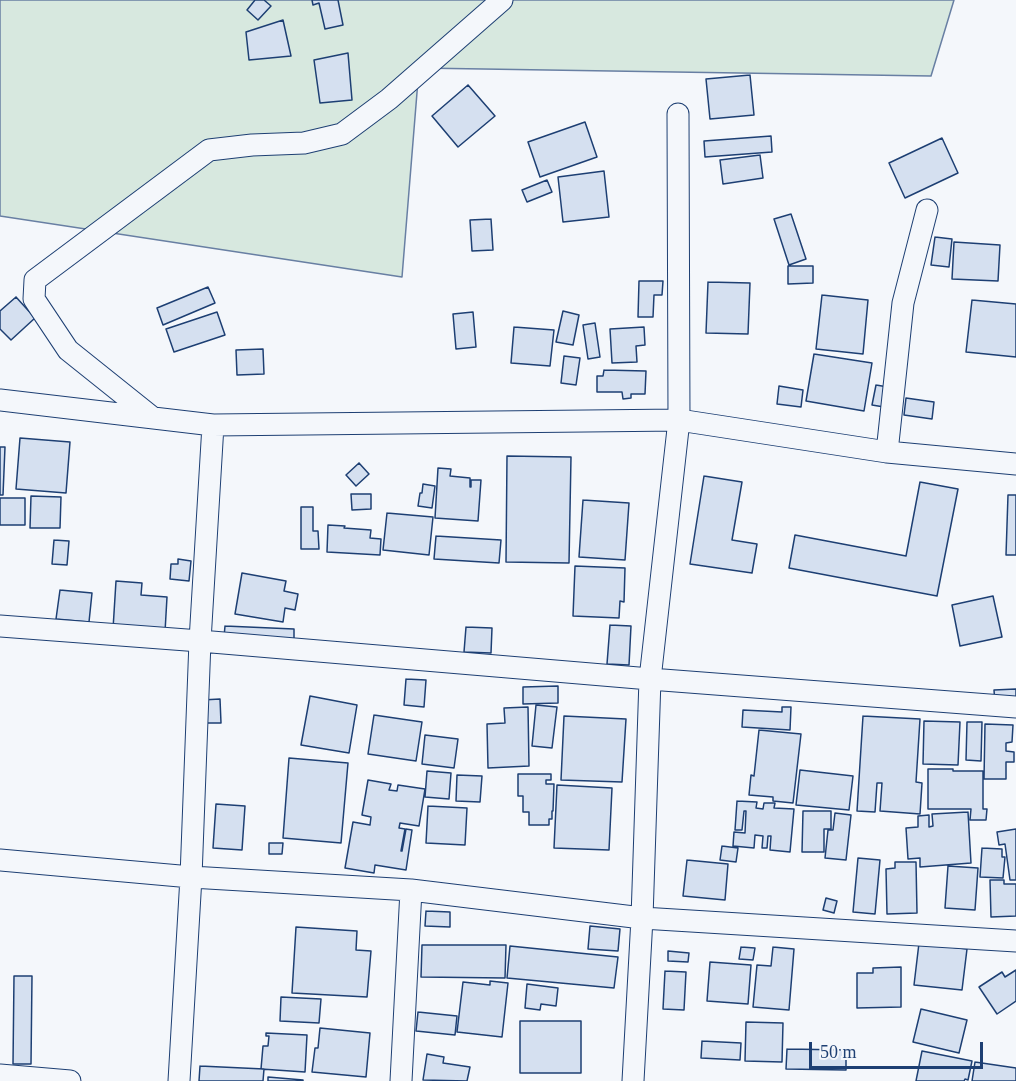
<!DOCTYPE html>
<style>
body{margin:0}
#map{position:relative;width:1016px;height:1081px;overflow:hidden;background:#f4f7fb;font-family:"Times New Roman",serif}
canvas{display:block}
.scale{position:absolute;left:809px;top:1042px;width:174px;height:27px;box-sizing:border-box;border:3px solid #1d3f73;border-top:0;padding-left:8px;font-size:18px;line-height:21px;white-space:nowrap;color:#1d3f73;-webkit-text-stroke:4px #f4f7fb;paint-order:stroke}
</style>
<div id="map">
<canvas width="1016" height="1081"></canvas>
<div class="scale">50 m</div>
</div>
<script>
const g = document.querySelector('canvas').getContext('2d');
g.lineJoin = 'round';
function fillPath(path, color) { g.fillStyle = color; g.fill(path, 'evenodd'); }
const toPath = rows => new Path2D(rows.map(r => 'M' + r).join(''));
function strokePath(path, color, width, dash) { g.strokeStyle = color; g.lineWidth = width; g.lineCap = dash ? 'butt' : 'round'; g.setLineDash(dash || []); g.stroke(path); }
const green = toPath([
 [0,0,954,0,931,76,419,68,402,277,0,216,0,0]
]);
const building = toPath([
 [255,0,264,0,271,6,258,20,247,10,255,0],
 [312,0,338,0,343,25,325,29,319,3,313,5,312,0],
 [283,20,291,56,249,60,246,32,283,20],
 [348,53,352,100,320,103,314,60,348,53],
 [750,75,754,115,710,119,706,79,750,75],
 [468,85,495,116,458,147,432,116,468,85],
 [585,122,597,157,540,177,528,142,585,122],
 [771,136,772,152,705,157,704,141,771,136],
 [942,138,958,173,905,198,889,163,942,138],
 [760,155,763,178,723,184,720,160,760,155],
 [604,171,609,217,563,222,558,177,604,171],
 [547,180,552,192,527,202,522,190,547,180],
 [791,214,806,259,789,265,774,219,791,214],
 [491,219,493,250,472,251,470,220,491,219],
 [935,237,952,239,949,267,931,265,935,237],
 [954,242,1000,245,998,281,952,279,954,242],
 [788,266,813,266,813,283,788,284,788,266],
 [639,281,663,281,662,295,654,295,653,317,638,317,639,281],
 [708,282,750,283,748,334,706,333,708,282],
 [208,287,215,303,163,325,157,308,208,287],
 [822,295,868,300,863,354,816,349,822,295],
 [16,297,35,318,11,340,0,329,0,311,16,297],
 [972,300,1016,304,1016,357,966,352,972,300],
 [563,311,579,315,573,345,556,342,563,311],
 [217,312,225,335,174,352,166,329,217,312],
 [473,312,476,347,456,349,453,314,473,312],
 [595,323,600,357,588,359,583,325,595,323],
 [514,327,554,330,550,366,511,363,514,327],
 [644,327,645,345,636,346,637,362,612,363,610,329,644,327],
 [263,349,264,374,237,375,236,350,263,349],
 [814,354,872,363,864,411,806,401,814,354],
 [564,356,580,358,576,385,561,383,564,356],
 [604,370,646,371,645,394,631,394,631,398,623,399,622,392,597,392,597,376,603,376,604,370],
 [876,385,888,387,884,407,872,405,876,385],
 [779,386,803,390,801,407,777,404,779,386],
 [906,398,934,402,932,419,904,415,906,398],
 [20,438,70,442,66,493,16,489,20,438],
 [0,447,5,447,3,495,0,495,0,447],
 [507,456,571,457,569,563,506,562,507,456],
 [359,463,369,474,356,486,346,475,359,463],
 [438,468,451,469,450,476,470,478,470,487,471,487,471,480,481,480,478,521,435,518,438,468],
 [704,476,742,482,732,540,757,544,752,573,690,564,704,476],
 [920,482,958,489,937,596,789,568,795,535,906,556,920,482],
 [423,484,435,486,432,508,418,506,420,493,422,493,423,484],
 [351,494,371,494,371,509,352,510,351,494],
 [1008,495,1016,495,1016,555,1006,555,1008,495],
 [31,496,61,497,60,528,30,528,31,496],
 [0,498,25,498,25,525,0,525,0,498],
 [583,500,629,503,625,560,579,557,583,500],
 [301,507,313,507,313,531,318,531,319,549,301,549,301,507],
 [387,513,433,517,429,555,383,550,387,513],
 [328,525,345,526,344,528,371,530,370,538,381,539,380,555,327,552,328,525],
 [436,536,501,540,499,563,434,559,436,536],
 [54,540,69,541,67,565,52,564,54,540],
 [178,559,191,561,189,581,170,579,171,564,178,564,178,559],
 [575,566,625,568,624,602,620,601,619,618,573,616,575,566],
 [242,573,286,581,284,591,298,594,295,610,285,608,283,622,235,614,242,573],
 [116,581,142,583,141,595,167,597,165,632,113,629,116,581],
 [60,590,92,593,89,622,56,619,60,590],
 [993,596,1002,637,960,646,952,605,993,596],
 [610,625,631,626,629,665,607,664,610,625],
 [225,626,294,629,294,640,224,637,225,626],
 [466,627,492,628,491,653,464,652,466,627],
 [406,679,426,680,424,707,404,705,406,679],
 [558,686,558,703,523,704,523,687,558,686],
 [1016,689,1016,703,995,704,994,690,1016,689],
 [310,696,357,705,349,753,301,745,310,696],
 [220,699,221,723,203,723,202,700,220,699],
 [536,705,557,707,552,748,532,746,536,705],
 [528,707,529,766,488,768,487,724,505,723,504,708,528,707],
 [782,707,791,707,790,730,742,727,743,710,782,712,782,707],
 [374,715,422,722,416,761,368,754,374,715],
 [564,716,626,719,622,782,561,780,564,716],
 [863,716,920,719,916,782,922,783,920,814,880,811,882,783,877,783,875,812,857,811,863,716],
 [924,721,960,722,958,765,923,764,924,721],
 [967,722,982,722,981,761,966,760,967,722],
 [985,724,1013,725,1012,742,1006,743,1006,751,1014,752,1014,762,1006,762,1006,779,984,779,985,724],
 [759,730,801,734,793,803,773,801,773,797,749,795,751,775,754,776,759,730],
 [425,735,458,739,454,768,422,764,425,735],
 [289,758,348,763,341,843,283,838,289,758],
 [928,769,953,769,953,771,983,771,983,809,987,809,986,820,970,820,971,809,928,809,928,769],
 [800,770,853,776,849,810,796,805,800,770],
 [427,771,451,773,449,799,425,797,427,771],
 [518,774,551,774,551,780,546,780,546,784,554,784,553,811,552,811,552,819,549,819,549,825,529,825,529,812,523,812,523,796,518,796,518,774],
 [457,775,482,776,480,802,456,801,457,775],
 [368,780,391,784,389,790,397,791,398,785,425,789,419,826,400,823,399,828,405,829,401,851,402,851,406,829,412,830,406,870,375,865,374,873,345,868,353,822,370,825,371,817,362,815,368,780],
 [557,785,612,788,609,850,554,848,557,785],
 [737,801,757,802,756,808,763,809,764,803,775,803,774,808,794,809,790,852,770,850,771,836,768,836,767,848,762,848,763,836,755,835,754,848,733,846,734,832,745,833,746,811,744,811,742,830,735,830,737,801],
 [216,804,245,806,242,850,213,848,216,804],
 [428,806,467,808,465,845,426,843,428,806],
 [803,811,831,811,831,829,824,829,824,852,802,852,803,811],
 [968,812,971,863,920,867,920,858,908,859,906,828,918,827,918,816,929,815,929,827,933,826,932,814,968,812],
 [835,813,851,815,846,860,825,858,828,830,833,830,835,813],
 [1016,829,1016,880,1010,880,1005,844,999,845,997,832,1016,829],
 [269,843,283,843,282,854,269,854,269,843],
 [722,846,738,848,736,862,720,860,722,846],
 [982,848,1002,849,1002,857,1005,857,1003,878,980,877,982,848],
 [858,858,880,860,875,914,853,912,858,858],
 [687,860,728,864,725,900,683,896,687,860],
 [895,862,916,862,917,913,887,914,886,869,895,868,895,862],
 [948,866,978,868,975,910,945,908,948,866],
 [990,880,1004,880,1004,884,1016,884,1016,916,991,917,990,880],
 [826,898,837,901,834,913,823,910,826,898],
 [426,911,450,912,450,927,425,926,426,911],
 [590,926,620,929,618,951,588,949,590,926],
 [296,927,357,931,356,950,371,951,367,997,292,993,296,927],
 [919,943,967,949,962,990,914,985,919,943],
 [422,945,506,945,505,978,421,977,422,945],
 [510,946,618,957,614,988,507,978,510,946],
 [741,947,755,948,753,960,739,959,741,947],
 [773,947,794,949,789,1010,753,1007,757,965,771,966,773,947],
 [668,951,689,953,688,962,668,961,668,951],
 [710,962,751,965,748,1004,707,1001,710,962],
 [901,967,901,1007,857,1008,857,973,873,973,873,968,901,967],
 [1016,970,1016,1001,997,1014,979,987,1002,972,1005,977,1016,970],
 [665,971,686,972,684,1010,663,1009,665,971],
 [14,976,32,976,31,1064,13,1064,14,976],
 [490,981,508,983,502,1037,457,1032,463,982,490,985,490,981],
 [527,984,558,988,556,1006,541,1004,540,1010,525,1008,527,984],
 [281,997,321,999,319,1023,280,1021,281,997],
 [921,1009,967,1020,959,1053,913,1042,921,1009],
 [418,1012,457,1016,455,1035,416,1031,418,1012],
 [520,1021,581,1021,581,1073,520,1073,520,1021],
 [746,1022,783,1023,782,1062,745,1061,746,1022],
 [320,1028,370,1033,366,1077,312,1072,315,1048,318,1048,320,1028],
 [266,1033,307,1035,305,1072,261,1069,263,1046,268,1046,269,1036,266,1036,266,1033],
 [702,1041,741,1043,740,1060,701,1058,702,1041],
 [787,1049,846,1050,846,1070,786,1069,787,1049],
 [922,1051,972,1061,968,1080,965,1079,964,1081,916,1081,922,1051],
 [427,1054,444,1057,443,1063,470,1067,467,1081,423,1080,427,1054],
 [975,1062,1016,1068,1016,1081,972,1081,975,1062],
 [200,1066,264,1069,263,1081,199,1081,200,1066],
 [268,1077,303,1080,303,1081,268,1081,268,1077]
]);
const minor = toPath([
 [0,400,213,425,679,420,887,452,1016,464],
 [153,418,68,350,34,299,35,280,209,150,252,145,304,143,342,134,389,99,502,0],
 [887,452,903,303,927,210],
 [0,626,200,641,650,679,1016,707],
 [0,860,191,877,411,890,642,918,1016,941],
 [0,1075,70,1081],
 [179,1081,191,877,200,641,213,425],
 [401,1081,411,890],
 [633,1081,642,918,650,679,679,420,678,114]
]);
fillPath(green, '#d7e8df');
strokePath(green, '#687fa3', 1.5);
fillPath(building, '#d5e0f0');
strokePath(building, '#1d3f73', 1.5);
strokePath(minor, '#1d3f73', 23);
strokePath(minor, '#f4f7fb', 21);
</script>
